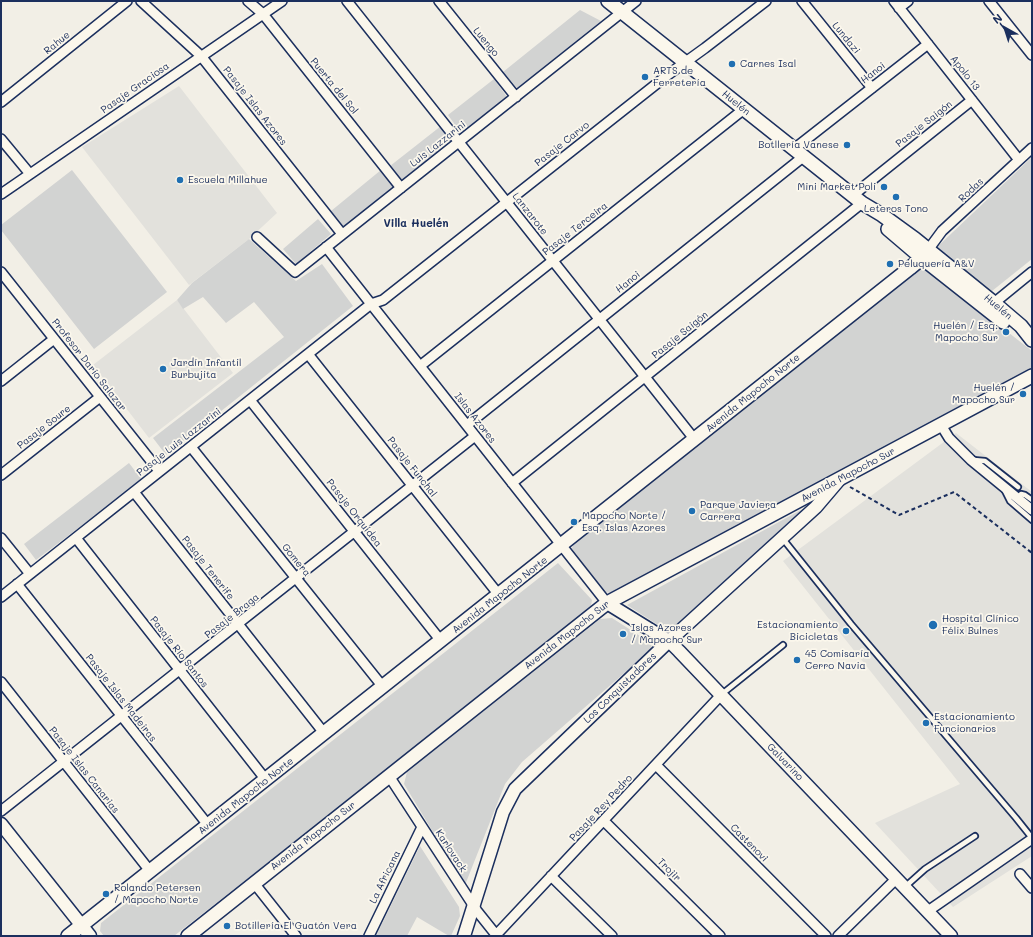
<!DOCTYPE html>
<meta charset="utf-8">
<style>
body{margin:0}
#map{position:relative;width:1033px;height:937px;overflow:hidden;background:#f2efe6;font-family:Mali,sans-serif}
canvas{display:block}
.frame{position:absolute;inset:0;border:2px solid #1b2f5e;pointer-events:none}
.north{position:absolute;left:985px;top:8px;width:40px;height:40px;-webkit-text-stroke:3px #fbf7ec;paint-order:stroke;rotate:321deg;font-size:11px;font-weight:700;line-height:16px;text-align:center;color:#1b2f5e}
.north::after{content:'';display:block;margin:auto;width:14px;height:18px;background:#1b2f5e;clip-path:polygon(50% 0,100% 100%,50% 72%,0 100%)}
</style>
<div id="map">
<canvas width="1033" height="937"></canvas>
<div class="frame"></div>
<div class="north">N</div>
</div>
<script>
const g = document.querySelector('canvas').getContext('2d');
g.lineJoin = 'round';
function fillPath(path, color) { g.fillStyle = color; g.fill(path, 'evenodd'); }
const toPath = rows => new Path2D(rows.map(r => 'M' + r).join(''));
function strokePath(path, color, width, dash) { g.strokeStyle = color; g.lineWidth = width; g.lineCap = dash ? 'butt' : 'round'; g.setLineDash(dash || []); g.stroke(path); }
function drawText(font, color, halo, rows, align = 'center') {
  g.font = font + ' Mali,sans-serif'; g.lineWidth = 3.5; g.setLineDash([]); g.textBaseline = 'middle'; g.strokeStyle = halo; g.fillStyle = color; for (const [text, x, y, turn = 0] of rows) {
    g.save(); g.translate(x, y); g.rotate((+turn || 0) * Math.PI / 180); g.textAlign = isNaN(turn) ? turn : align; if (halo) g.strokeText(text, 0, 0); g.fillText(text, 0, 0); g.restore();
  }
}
const built = toPath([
 [179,86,277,213,249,239,189,285,82,147],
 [177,300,233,373,149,438,93,365],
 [956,433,1032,492,1032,856,953,907,875,823,960,784,783,561]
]);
const green = toPath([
 [580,10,601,21,517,88,503,72],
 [494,79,507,97,461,133,448,115],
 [441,126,452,141,402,181,390,166],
 [1032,157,1032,259,987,295,934,250],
 [72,170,167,292,94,349,1,230,1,225],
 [381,170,394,186,343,227,331,211],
 [318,219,331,234,296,264,283,249],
 [249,239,296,281,322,264,353,306,166,455,153,438,284,337,254,302,226,323,203,297,183,309,177,300,192,283],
 [919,269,925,269,930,271,1032,351,1032,368,834,476,612,593,603,592,573,552,572,548,575,541],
 [129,463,142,480,36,560,24,544],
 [810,505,672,634,627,605],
 [558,563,592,600,590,611,174,936,104,936,100,931,101,923],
 [612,618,651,643,652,649,522,762,505,784,465,885,404,784,407,772,600,619],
 [420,846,459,907,460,916,451,936,449,936,417,917,407,936,376,936]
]);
const path = toPath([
 [850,487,899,515,954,492,1032,553]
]);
const service = toPath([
 [974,460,985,461,1018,487],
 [1005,491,1010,501,1032,520],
 [1017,498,1021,494,1025,495,1032,500],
 [783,539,851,624,1016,818,1032,838],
 [722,694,783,645],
 [906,886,925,869,975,836]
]);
const minor = toPath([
 [141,1,201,56,342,234],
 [248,1,263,14,401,188],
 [347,1,695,440],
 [439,1,516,97],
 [802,1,872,88],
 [894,1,1019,160],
 [989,1,1032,55],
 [899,8,908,1],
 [1,102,127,1],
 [1,139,30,174],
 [794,149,928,44],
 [1,194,282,1],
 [852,196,972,100],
 [257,237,295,272,636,1],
 [326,247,607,603],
 [928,250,942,231,1032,148],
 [1,272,159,471],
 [994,303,1032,272],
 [308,354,499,595],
 [420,366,744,109],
 [1,381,54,339],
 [250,400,441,641],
 [467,425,803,157],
 [941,425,949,438,971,460,1032,510],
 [191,447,383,687],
 [1,475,100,397],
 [512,483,862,203],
 [134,492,324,733],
 [1,538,30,574],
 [76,538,266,780],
 [17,584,208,825],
 [1,597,371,304,383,300,669,74,705,48,766,1],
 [1,682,150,871],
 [656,765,826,936],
 [389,776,477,911,497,936],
 [1,811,475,436],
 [604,821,720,936],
 [1020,874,1032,888],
 [551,876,612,936],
 [254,883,296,936],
 [928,911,1032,839],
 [496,935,721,695],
 [369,936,422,827],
 [838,936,896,879]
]);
const tertiary = toPath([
 [607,603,654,632,669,641,679,651,951,936],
 [1,824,90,936],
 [464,936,503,812,515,789,669,641,816,507,839,480]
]);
const secondary = toPath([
 [608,1,862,203,882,215,915,239,994,303,1021,326,1032,340],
 [888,229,922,258,1003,322],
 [68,936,910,268,922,258,928,250],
 [188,936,607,603,1032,376]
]);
const markers = [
 [732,64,4,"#1f6fb2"],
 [645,77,4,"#1f6fb2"],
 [847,145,4,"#1f6fb2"],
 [180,180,4,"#1f6fb2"],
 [884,187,4,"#1f6fb2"],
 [896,197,4,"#1f6fb2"],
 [890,264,4,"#1f6fb2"],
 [1006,332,4,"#1f6fb2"],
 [163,369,4,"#1f6fb2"],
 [1023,394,4,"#1f6fb2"],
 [692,511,4,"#1f6fb2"],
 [574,522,4,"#1f6fb2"],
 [933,625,5,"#1f6fb2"],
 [846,631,4,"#1f6fb2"],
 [623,634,4,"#1f6fb2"],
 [797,660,4,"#1f6fb2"],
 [926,723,4,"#1f6fb2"],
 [106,894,4,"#1f6fb2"],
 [227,926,4,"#1f6fb2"]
];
const streetNames = [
 ["Lundazi",846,38,51],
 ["Luengo",486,42,51],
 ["Rahue",57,43,-39],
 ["Hanoi",873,73,-38],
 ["Apolo 13",965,73,52],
 ["Puerta del Sol",334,86,51],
 ["Pasaje Graciosa",135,88,-35],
 ["Huelén",736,103,39],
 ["Pasaje Islas Azores",255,106,52],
 ["Pasaje Saigón",924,124,-38],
 ["Luis Lazzarini",438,144,-38],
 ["Pasaje Carvo",562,144,-38],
 ["Rodas",971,190,-43],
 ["Lanzarote",530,214,52],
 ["Pasaje Terceira",575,229,-38],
 ["Hanoi",628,282,-39],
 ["Huelén",998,307,40],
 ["Pasaje Saigón",680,335,-39],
 ["Profesor Darío Salazar",89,365,52],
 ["Avenida Mapocho Norte",753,393,-39],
 ["Islas Azores",475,418,52],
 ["Pasaje Soure",44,427,-38],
 ["Pasaje Luis Lazzarini",179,442,-38],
 ["Pasaje Funchal",412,467,52],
 ["Avenida Mapocho Sur",848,475,-28],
 ["Pasaje Orquídea",354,513,52],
 ["Gomera",296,560,51],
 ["Pasaje Tenerife",208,568,52],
 ["Avenida Mapocho Norte",500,595,-38],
 ["Pasaje Braga",232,616,-38],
 ["Avenida Mapocho Sur",567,635,-38],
 ["Pasaje Río Santos",179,652,52],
 ["Los Conquistadores",620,688,-44],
 ["Pasaje Islas Madeiras",121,698,52],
 ["Galvarino",785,762,46],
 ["Pasaje Islas Canarias",84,770,52],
 ["Avenida Mapocho Norte",246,796,-38],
 ["Pasaje Rey Pedro",601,808,-47],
 ["Avenida Mapocho Sur",313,836,-38],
 ["Castenovi",749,843,45],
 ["Karlovack",451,851,57],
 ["Trojir",669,870,45],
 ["La Africana",385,877,-64]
];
const poiNames = [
 ["Carnes Isal",740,64],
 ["ARTS de",653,71],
 ["Ferretería",653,83],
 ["Botllería Vanese",839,145,"right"],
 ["Escuela Millahue",188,180],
 ["Mini Market Poli",876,187,"right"],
 ["Leteros Tono",896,209,"center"],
 ["Peluquería A&V",898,264],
 ["Huelén / Esq.",998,326,"right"],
 ["Mapocho Sur",998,338,"right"],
 ["Jardín Infantil",171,363],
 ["Burbujita",171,375],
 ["Huelén /",1015,388,"right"],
 ["Mapocho Sur",1015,400,"right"],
 ["Parque Javiera",700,505],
 ["Carrera",700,517],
 ["Mapocho Norte /",582,516],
 ["Esq. Islas Azores",582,528],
 ["Hospital Clínico",942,619],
 ["Félix Bulnes",942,631],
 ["Estacionamiento",838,625,"right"],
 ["Bicicletas",838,637,"right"],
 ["Islas Azores",631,628],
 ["/ Mapocho Sur",631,640],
 ["45 Comisaría",805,654],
 ["Cerro Navia",805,666],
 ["Estacionamiento",934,717],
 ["Funcionarios",934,729],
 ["Rolando Petersen",114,888],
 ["/ Mapocho Norte",114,900],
 ["Botillería El Guatón Vera",235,926]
];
const neighbourhoodNames = [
 ["Villa Huelén",416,224]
];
fillPath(built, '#e2e1dc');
fillPath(green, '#d2d3d2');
strokePath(service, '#1b2f5e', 8);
strokePath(minor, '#1b2f5e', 12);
strokePath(tertiary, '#1b2f5e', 15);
strokePath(secondary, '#1b2f5e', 16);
strokePath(path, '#1b2f5e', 2, [4, 3]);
strokePath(service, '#fbf7ec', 4.5);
strokePath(minor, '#fbf7ec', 9);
strokePath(tertiary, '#fbf7ec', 12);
strokePath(secondary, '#fbf7ec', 13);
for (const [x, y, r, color] of markers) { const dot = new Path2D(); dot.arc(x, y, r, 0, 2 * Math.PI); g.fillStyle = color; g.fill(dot); strokePath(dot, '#fbf7ec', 1.5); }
drawText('10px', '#1b2f5e', '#fbf7ec', streetNames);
drawText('10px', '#1b2f5e', '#fbf7ec', poiNames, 'left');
drawText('bold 11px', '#1b2f5e', '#fbf7ec', neighbourhoodNames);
</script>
